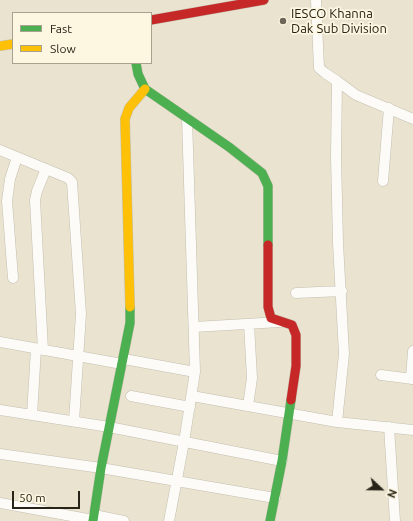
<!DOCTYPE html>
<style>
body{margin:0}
#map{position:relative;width:413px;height:521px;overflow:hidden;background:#eae3d0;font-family:Ubuntu,sans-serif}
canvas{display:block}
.legend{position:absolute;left:12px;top:12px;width:140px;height:52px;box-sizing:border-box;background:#fdf7e1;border:1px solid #a7a290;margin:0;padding:5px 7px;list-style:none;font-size:12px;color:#272316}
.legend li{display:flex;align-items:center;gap:8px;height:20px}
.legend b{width:20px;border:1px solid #a7a290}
.north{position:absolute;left:361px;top:469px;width:40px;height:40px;-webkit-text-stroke:3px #fdf7e1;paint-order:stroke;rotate:112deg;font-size:11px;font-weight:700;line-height:16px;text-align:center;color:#272316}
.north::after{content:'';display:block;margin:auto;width:14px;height:18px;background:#272316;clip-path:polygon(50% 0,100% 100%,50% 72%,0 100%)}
.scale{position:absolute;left:12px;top:491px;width:68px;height:18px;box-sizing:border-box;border:2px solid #272316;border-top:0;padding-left:5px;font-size:12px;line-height:14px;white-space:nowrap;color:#272316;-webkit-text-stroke:3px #fdf7e1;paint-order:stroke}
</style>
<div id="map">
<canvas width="413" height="521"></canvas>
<ul class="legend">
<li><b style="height:5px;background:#4caf50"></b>Fast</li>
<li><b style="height:5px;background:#ffc107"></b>Slow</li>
</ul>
<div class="north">N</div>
<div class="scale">50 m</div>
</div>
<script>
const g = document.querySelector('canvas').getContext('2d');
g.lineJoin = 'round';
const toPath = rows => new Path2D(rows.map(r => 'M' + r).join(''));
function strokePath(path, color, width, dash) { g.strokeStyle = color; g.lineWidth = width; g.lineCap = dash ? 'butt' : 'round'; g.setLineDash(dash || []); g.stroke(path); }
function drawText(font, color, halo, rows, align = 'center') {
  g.font = font + ' Ubuntu,sans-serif'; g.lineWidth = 3.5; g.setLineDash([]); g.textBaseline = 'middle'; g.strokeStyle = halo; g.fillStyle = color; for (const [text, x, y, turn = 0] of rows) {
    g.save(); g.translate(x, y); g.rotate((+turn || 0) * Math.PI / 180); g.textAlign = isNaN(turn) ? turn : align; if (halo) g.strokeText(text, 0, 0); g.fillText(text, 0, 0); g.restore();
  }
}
const street = toPath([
 [316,0,319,68,325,73,337,81,336,156,338,243,344,354,337,422],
 [337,81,356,95,413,119],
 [0,150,68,178,72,182,81,314,74,421],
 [383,181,389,108],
 [13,278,7,201,10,179,17,157],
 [296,293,342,291],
 [194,327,280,322],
 [0,342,122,364],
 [43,350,35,200,37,191,46,169],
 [124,359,195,372],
 [381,375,413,379],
 [411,379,413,351],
 [131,396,190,407],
 [192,396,337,422,413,430],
 [248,406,252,378,249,324],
 [0,410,109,427,282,461],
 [32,415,36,349],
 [389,427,395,521],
 [0,454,101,468,275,498],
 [0,503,93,520],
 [94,515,124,521],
 [169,521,184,442,195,372,187,118]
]);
const fast = toPath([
 [136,63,138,74,145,89,229,147,262,173,268,186,268,245],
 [93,521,101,468,130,323,130,307],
 [270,521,282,461,291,400]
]);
const slow = toPath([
 [0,46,13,44],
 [130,307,125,119,129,108,145,89]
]);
const jam = toPath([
 [151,20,264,0],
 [268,245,268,307,271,318,292,325,296,335,296,366,291,400]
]);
const markers = [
 [283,21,4,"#6b6657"]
];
const poiNames = [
 ["IESCO Khanna",291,14],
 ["Dak Sub Division",291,29]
];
strokePath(street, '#c3beae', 11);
strokePath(fast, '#c3beae', 10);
strokePath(slow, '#c3beae', 10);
strokePath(jam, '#c3beae', 10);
strokePath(street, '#fcfbf8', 10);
strokePath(fast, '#4caf50', 9);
strokePath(slow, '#ffc107', 9);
strokePath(jam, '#c62828', 9);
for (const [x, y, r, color] of markers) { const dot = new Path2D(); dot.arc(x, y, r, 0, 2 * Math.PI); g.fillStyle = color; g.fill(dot); strokePath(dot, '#fdf7e1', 1.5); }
drawText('13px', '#272316', '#fdf7e1', poiNames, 'left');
</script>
